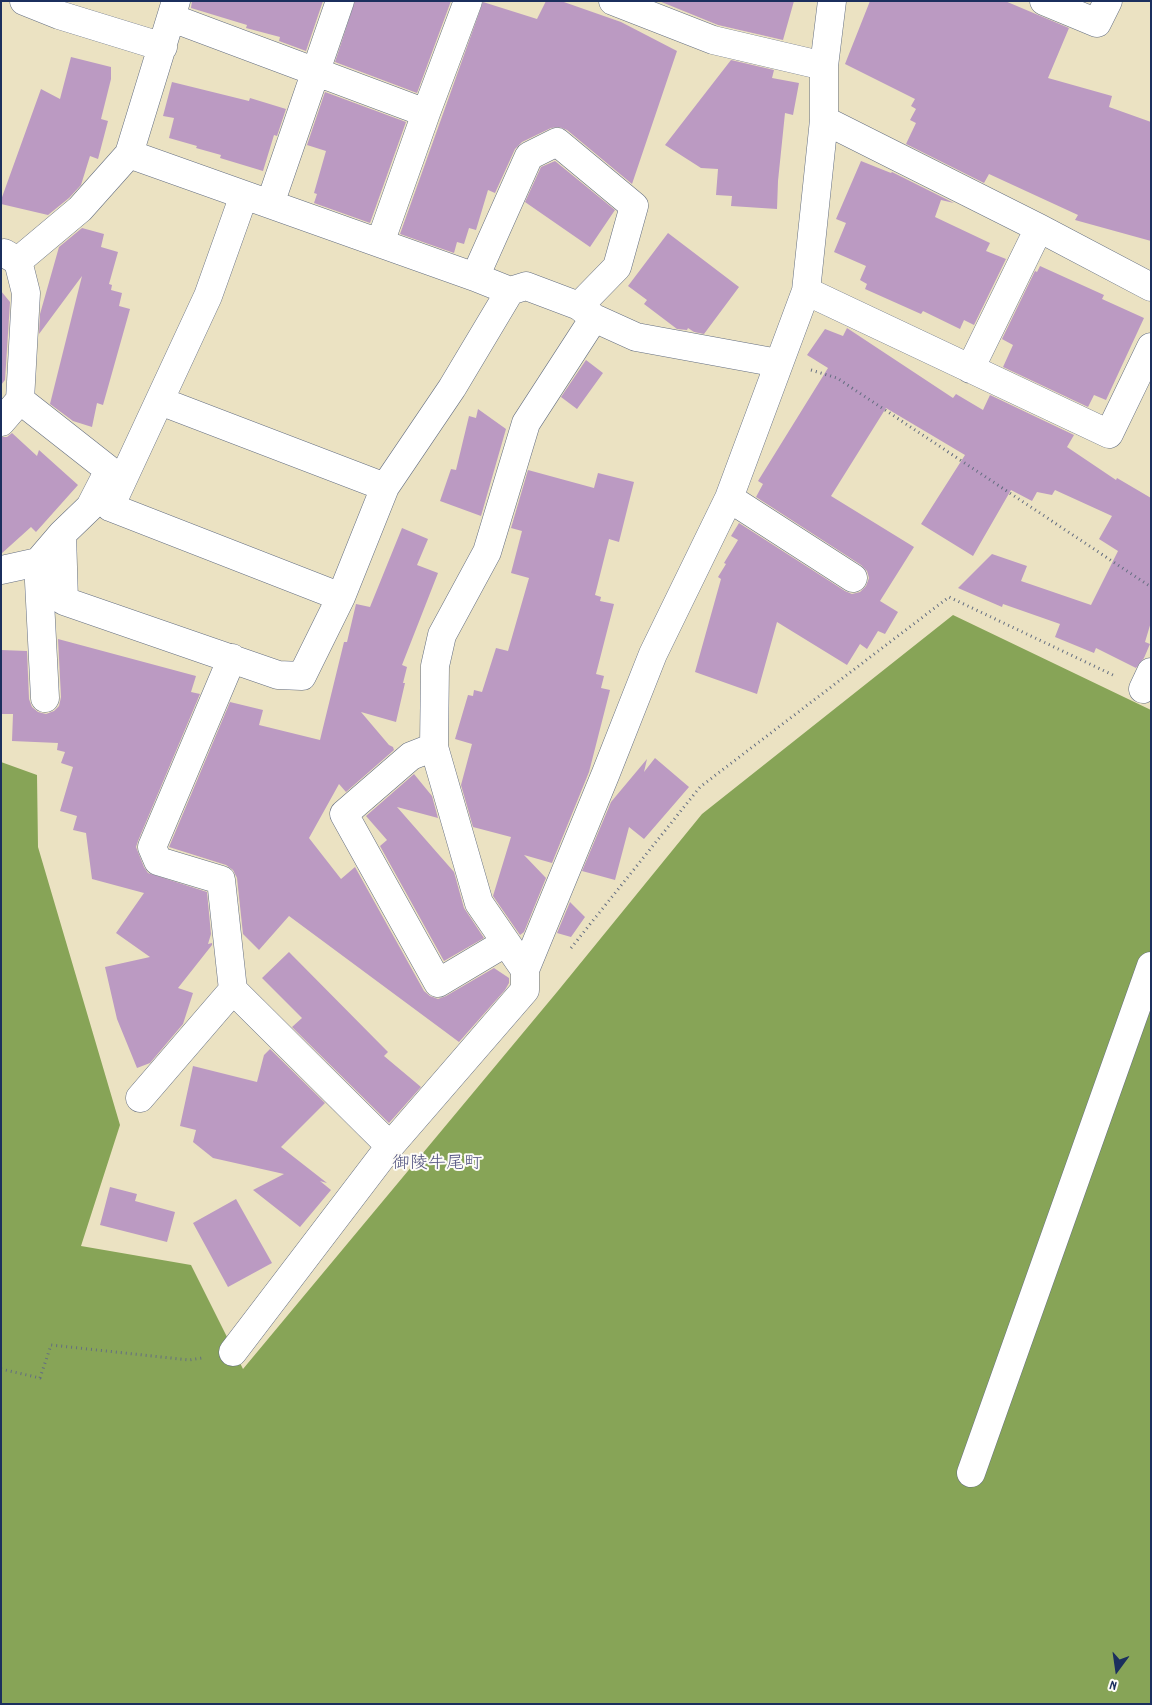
<!DOCTYPE html>
<meta charset="utf-8">
<style>
body{margin:0}
#map{position:relative;width:1152px;height:1705px;overflow:hidden;background:#ebe2c2;font-family:Dekko,sans-serif}
canvas{display:block}
.frame{position:absolute;inset:0;border:2px solid #1b2f5e;pointer-events:none}
.north{position:absolute;left:1092px;top:1645px;width:50px;height:50px;-webkit-text-stroke:4px #fdfcf7;paint-order:stroke;rotate:194deg;font-size:14px;font-weight:700;line-height:20px;text-align:center;color:#1b2f5e}
.north::after{content:'';display:block;margin:auto;width:18px;height:22px;background:#1b2f5e;clip-path:polygon(50% 0,100% 100%,50% 72%,0 100%)}
</style>
<div id="map">
<canvas width="1152" height="1705"></canvas>
<div class="frame"></div>
<div class="north">N</div>
</div>
<script>
const g = document.querySelector('canvas').getContext('2d');
g.lineJoin = 'round';
function fillPath(path, color) { g.fillStyle = color; g.fill(path, 'evenodd'); }
const toPath = rows => new Path2D(rows.map(r => 'M' + r).join(''));
function strokePath(path, color, width, dash) { g.strokeStyle = color; g.lineWidth = width; g.lineCap = dash ? 'butt' : 'round'; g.setLineDash(dash || []); g.stroke(path); }
function drawText(font, color, halo, rows, align = 'center') {
  g.font = font + ' Dekko,"Klee One",sans-serif'; g.lineWidth = 4; g.setLineDash([]); g.textBaseline = 'middle'; g.strokeStyle = halo; g.fillStyle = color; for (const [text, x, y, turn = 0] of rows) {
    g.save(); g.translate(x, y); g.rotate((+turn || 0) * Math.PI / 180); g.textAlign = isNaN(turn) ? turn : align; if (halo) g.strokeText(text, 0, 0); g.fillText(text, 0, 0); g.restore();
  }
}
const forest = toPath([
 [953,615,1151,710,1151,1704,1,1704,1,762,37,775,38,847,120,1125,81,1246,191,1265,243,1369,557,992,702,814]
]);
const building = toPath([
 [192,1,323,1,306,51,279,41,280,37,246,28,247,25,191,8],
 [355,1,451,1,417,93,335,62],
 [546,1,561,1,621,22,677,51,632,184,567,130,559,127,551,128,522,142,515,149,495,193,488,190,476,230,469,228,464,244,457,242,454,253,400,234,483,2,537,19],
 [659,1,794,1,783,40,718,25],
 [870,1,1005,1,1069,28,1048,78,1112,96,1109,107,1151,122,1151,241,1075,220,1078,215,989,174,984,183,906,144,916,123,910,120,916,109,911,106,915,99,845,64],
 [71,57,111,67,111,79,101,119,108,121,98,159,90,156,81,185,69,198,48,215,1,204,1,200,41,89,60,99],
 [731,60,774,70,772,78,799,83,793,115,785,113,778,181,777,209,731,206,732,196,716,195,718,169,701,168,665,145],
 [172,82,249,101,250,98,286,109,277,136,274,135,263,171,220,158,221,155,196,148,197,146,169,138,174,118,163,116],
 [325,92,406,122,370,223,314,203,317,194,314,193,326,151,307,145],
 [555,161,615,210,590,247,525,202,541,167],
 [861,161,891,173,892,172,954,203,941,200,935,217,990,243,986,251,1006,259,974,325,964,320,960,329,923,311,921,314,865,289,867,284,860,280,866,266,834,252,846,223,836,219],
 [82,228,104,234,101,247,118,252,109,284,112,285,111,290,122,293,119,306,130,309,103,405,97,403,92,427,73,421,50,404,82,276,39,334,40,314,59,247],
 [668,233,739,287,704,334,694,332,688,328,687,330,677,329,644,304,647,300,628,286],
 [1040,266,1104,295,1102,299,1144,318,1106,400,1094,395,1088,407,1003,367,1013,345,1002,339,1035,271,1037,272],
 [1,291,10,302,5,380,1,385],
 [847,328,953,398,956,394,983,410,990,395,1074,435,1067,447,1116,480,1117,478,1151,498,1151,622,1145,642,1150,644,1144,658,1136,668,1096,648,1094,653,1055,637,1060,624,1003,604,1002,607,958,588,992,554,1027,566,1021,581,1091,605,1118,551,1099,539,1112,516,1055,490,1052,495,1037,492,1032,501,1011,490,973,556,921,524,965,455,886,408,831,496,914,547,880,601,898,612,885,634,878,631,867,649,860,644,847,665,777,622,757,694,695,672,721,579,718,577,726,564,724,563,738,540,731,536,739,523,845,591,852,594,860,592,866,586,869,578,867,571,861,565,756,497,763,484,758,481,828,368,807,355,825,329,843,336],
 [586,360,603,373,577,409,561,397],
 [478,409,506,429,481,516,440,501,451,469,456,470,469,416,476,418],
 [12,433,37,456,39,450,78,485,36,532,31,527,1,554,1,437,7,437],
 [528,470,594,488,598,473,634,482,619,542,609,539,595,595,601,597,600,601,614,604,596,674,604,676,601,688,610,690,589,772,552,863,524,855,546,878,524,932,520,935,493,896,511,837,473,827,461,785,472,744,455,739,468,695,473,696,474,690,482,692,496,648,508,651,529,578,511,573,522,531,511,528],
 [402,528,428,539,417,565,438,573,402,665,407,667,403,683,405,683,396,722,361,712,389,745,393,747,394,750,346,792,339,784,309,838,341,879,355,867,424,991,430,996,438,999,446,996,494,968,509,978,509,983,505,990,459,1042,289,916,259,950,243,934,237,878,233,870,226,865,169,847,230,702,263,710,259,725,320,740,344,642,347,642,356,604,370,607],
 [58,639,196,676,191,692,200,694,138,841,136,847,144,867,148,873,207,892,211,934,208,944,212,943,212,945,178,988,193,993,183,1024,150,1063,137,1068,117,1019,105,967,150,957,116,933,144,893,92,879,86,833,73,830,77,816,60,811,73,767,61,763,65,752,57,750,58,743,12,741,13,714,1,714,1,650,27,651,29,699,32,707,38,712,46,714,54,711,59,706,61,697],
 [655,758,689,787,644,839,629,827,615,880,582,871,611,802,647,759,644,772],
 [414,774,432,796,438,818,397,807,454,872,464,908,484,938,444,961,380,846,387,840,366,816],
 [570,902,585,917,571,937,557,933],
 [289,952,388,1052,384,1056,421,1087,389,1123,292,1027,302,1018,262,978],
 [270,1049,325,1103,281,1147,327,1183,320,1181,331,1190,300,1227,253,1190,284,1174,213,1158,193,1142,196,1130,180,1126,193,1066,257,1082,264,1055],
 [110,1187,137,1194,135,1201,175,1212,167,1242,100,1225],
 [236,1199,272,1263,228,1287,193,1223]
]);
const path = toPath([
 [811,370,837,378,1151,587],
 [571,948,700,787,949,597,1115,676],
 [1,1369,40,1378,51,1345,189,1360,202,1358]
]);
const minor = toPath([
 [24,1,59,15,163,47],
 [613,1,713,40,824,66],
 [1044,1,1097,23,1108,1],
 [172,18,426,113],
 [824,120,1039,228,1151,287],
 [129,154,475,277,510,291,526,286,579,306,594,318,636,337,778,363],
 [244,195,208,296,110,507,341,597],
 [270,204,340,1],
 [380,243,426,113,468,1],
 [18,261,80,209,129,154,176,1],
 [475,277,529,156,557,142,634,206,617,267,579,306],
 [806,291,1109,434,1151,347],
 [970,369,1039,228],
 [160,401,385,487],
 [1,422,20,400,26,293,18,261,4,253],
 [729,498,853,578],
 [62,534,64,601,278,675,302,676,341,597,385,487,452,388,510,291],
 [38,562,45,698],
 [1,570,38,562,62,534,90,507,109,470,20,400],
 [232,658,152,847,158,861,221,880,233,990,390,1146],
 [1143,689,1151,672],
 [434,747,411,756,344,814,438,983,505,943],
 [525,970,606,773,653,654,729,498,806,291,824,120,824,66,832,1],
 [140,1098,233,990],
 [233,1352,390,1146,525,990,525,970,479,903,434,747,435,666,442,635,487,552,526,423,594,318],
 [971,1473,1151,966]
]);
const neighbourhoodNames = [
 ["御陵牛尾町",437,1166]
];
fillPath(forest, '#87a457');
fillPath(building, '#bb9ac2');
strokePath(minor, '#646e81', 29);
strokePath(path, '#646e81', 3, [1, 4]);
strokePath(minor, '#fff', 28);
drawText('18px', '#535481', '#fdfcf7', neighbourhoodNames);
</script>
